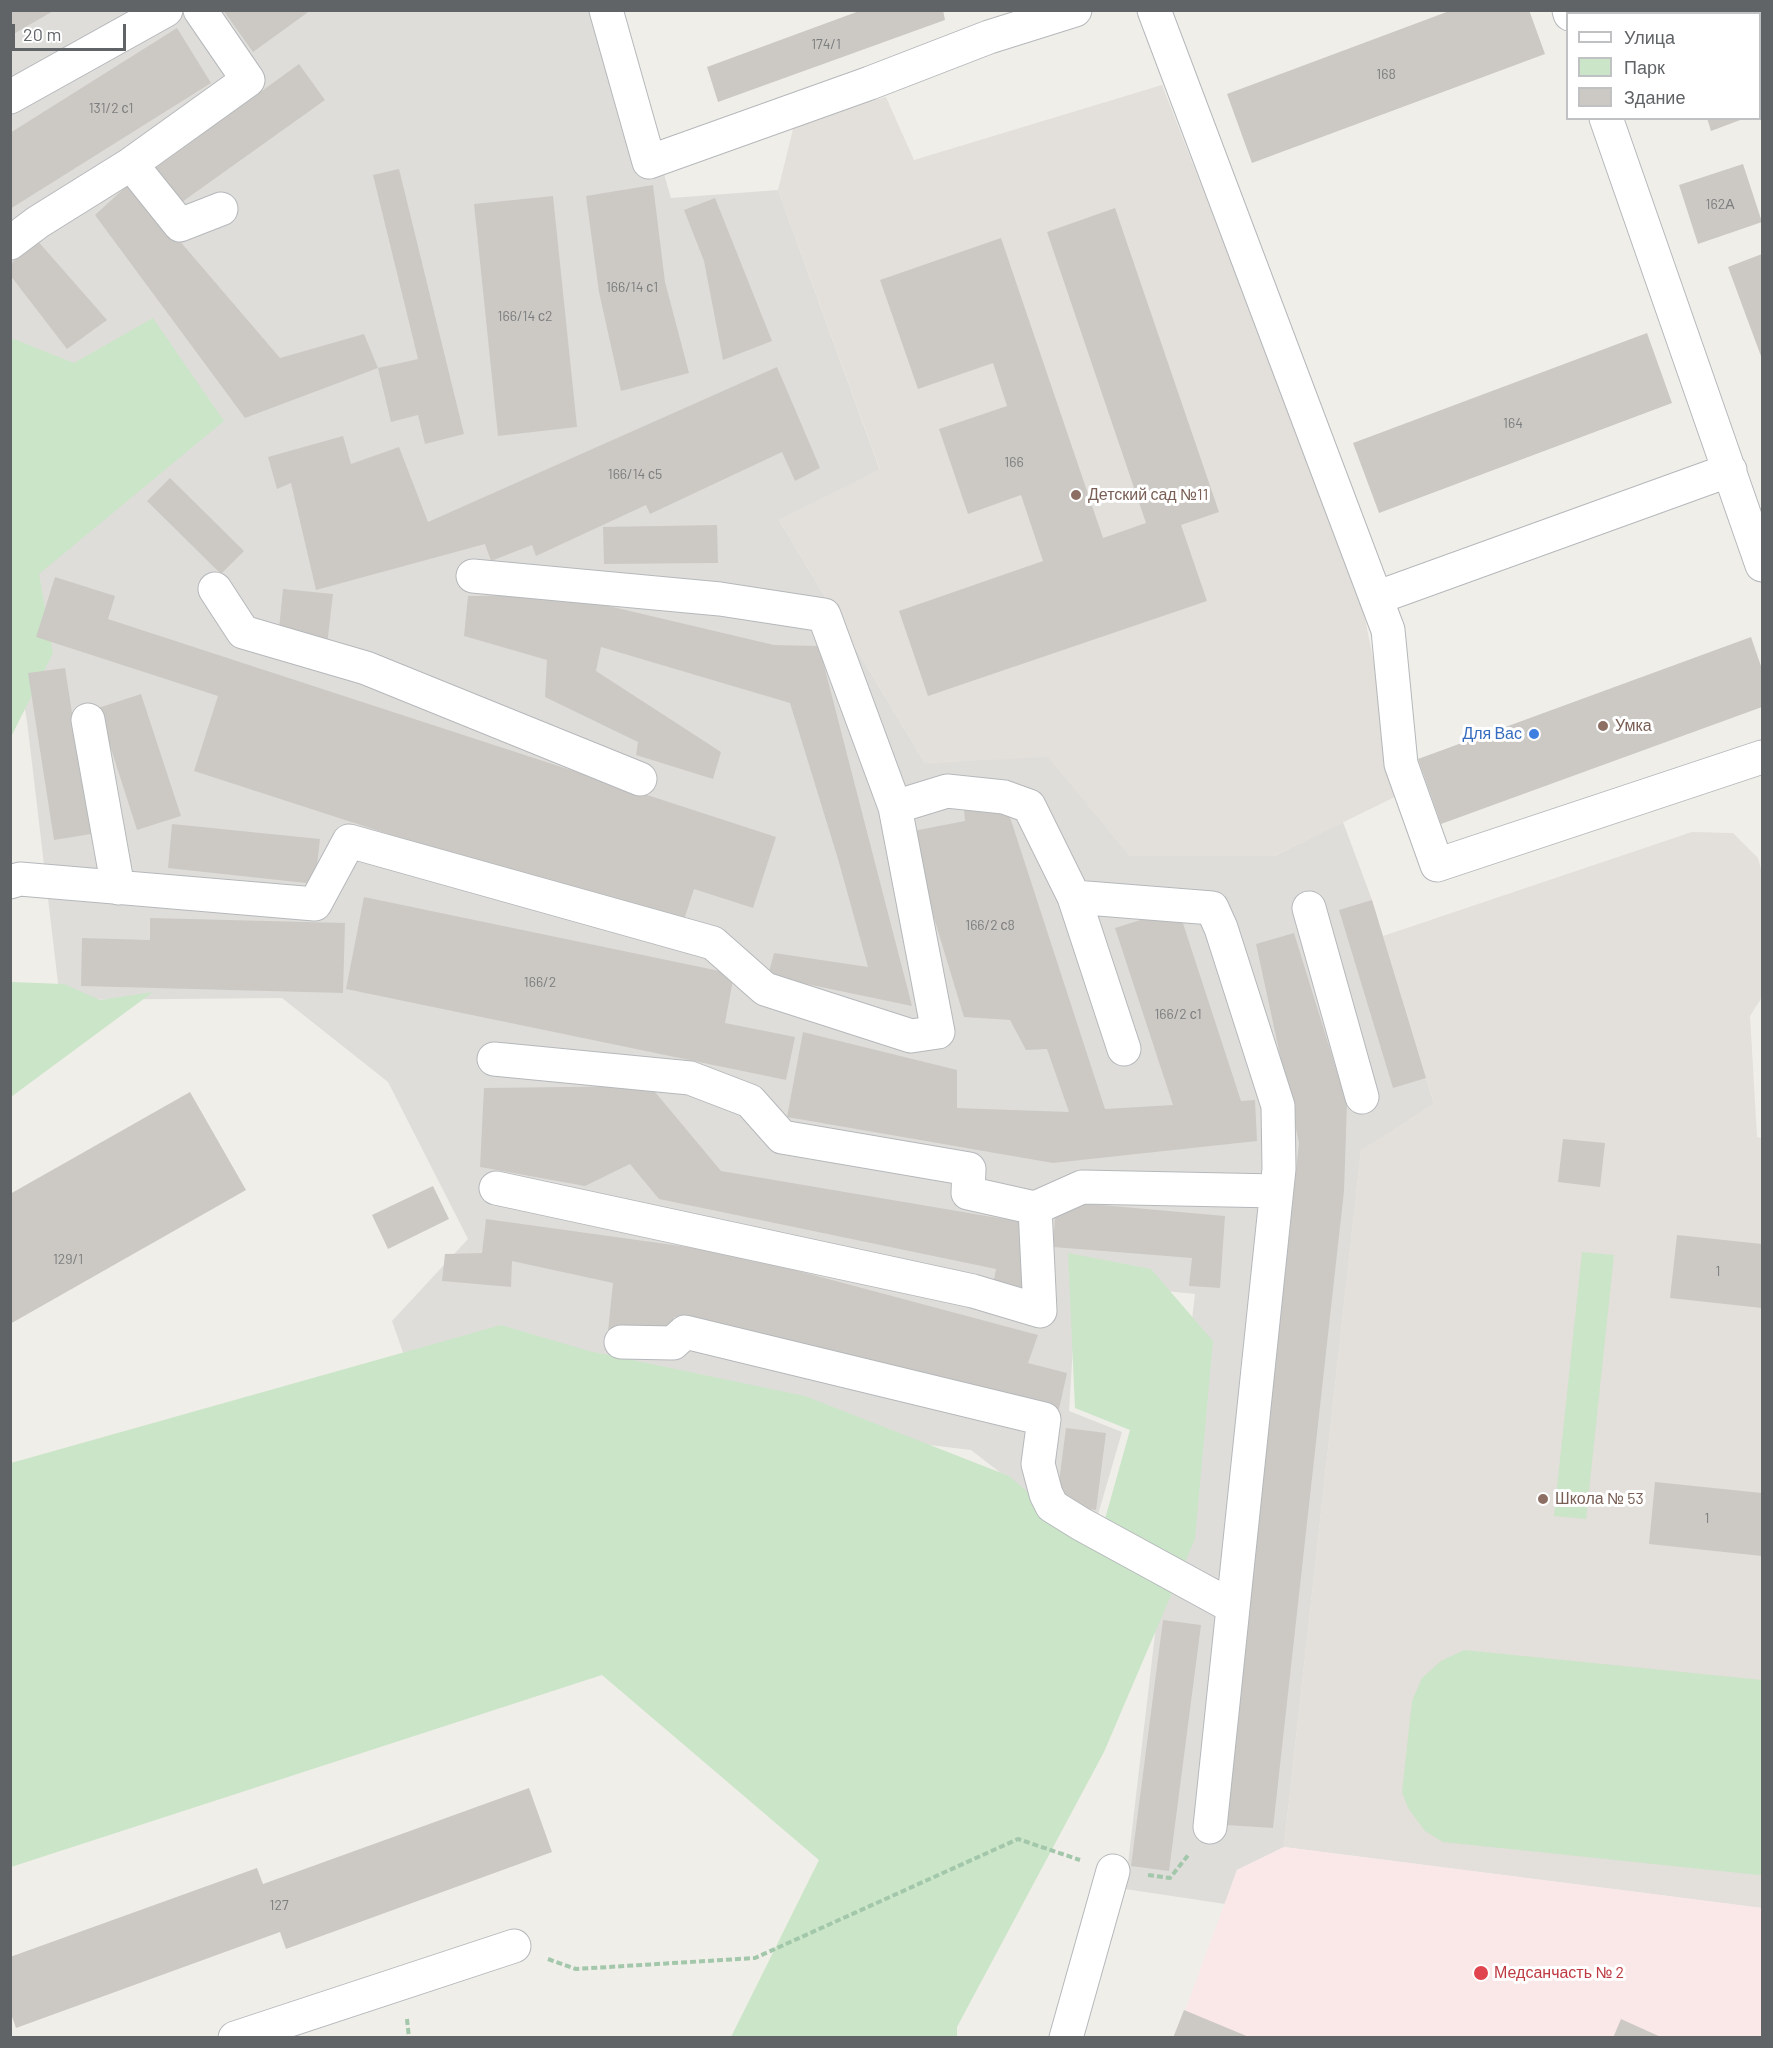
<!DOCTYPE html>
<meta charset="utf-8">
<style>
body{margin:0}
#map{position:relative;width:1773px;height:2048px;overflow:hidden;background:#f0eee9;font-family:Barlow,sans-serif}
canvas{display:block}
.frame{position:absolute;inset:0;border:12px solid #606467;pointer-events:none}
.legend{position:absolute;left:1566px;top:12px;width:195px;height:108px;box-sizing:border-box;background:#fff;border:2px solid #bfc1c2;margin:0;padding:8px 10px;list-style:none;font-size:18px;color:#606467}
.legend li{display:flex;align-items:center;gap:12px;height:30px}
.legend b{width:30px;border:2px solid #bfc1c2}
.scale{position:absolute;left:12px;top:24px;width:114px;height:27px;box-sizing:border-box;border:3px solid #606467;border-top:0;padding-left:8px;font-size:18px;line-height:21px;white-space:nowrap;color:#606467;-webkit-text-stroke:4px #fff;paint-order:stroke}
</style>
<div id="map">
<canvas width="1773" height="2048"></canvas>
<div class="frame"></div>
<ul class="legend">
<li><b style="height:8px;background:#fff"></b>Улица</li>
<li><b style="height:16px;background:#cbe5c8"></b>Парк</li>
<li><b style="height:16px;background:#ccc9c5"></b>Здание</li>
</ul>
<div class="scale">20 m</div>
</div>
<script>
const g = document.querySelector('canvas').getContext('2d');
g.lineJoin = 'round';
function fillPath(path, color) { g.fillStyle = color; g.fill(path, 'evenodd'); }
const toPath = rows => new Path2D(rows.map(r => 'M' + r).join(''));
function strokePath(path, color, width, dash) { g.strokeStyle = color; g.lineWidth = width; g.lineCap = dash ? 'butt' : 'round'; g.setLineDash(dash || []); g.stroke(path); }
function drawText(font, color, halo, rows, align = 'center') {
  g.font = font + ' Barlow,sans-serif'; g.lineWidth = 6; g.setLineDash([]); g.textBaseline = 'middle'; g.strokeStyle = halo; g.fillStyle = color; for (const [text, x, y, turn = 0] of rows) {
    g.save(); g.translate(x, y); g.rotate((+turn || 0) * Math.PI / 180); g.textAlign = isNaN(turn) ? turn : align; if (halo) g.strokeText(text, 0, 0); g.fillText(text, 0, 0); g.restore();
  }
}
const industrial = toPath([
 [10,11,617,11,671,198,778,190,880,470,779,520,925,763,1048,756,1130,856,1274,856,1343,822,1372,900,1434,1104,1361,1151,1284,1847,1237,1870,1225,1904,1125,1889,1195,1294,1077,1282,1069,1411,1122,1432,1090,1542,971,1450,414,1384,392,1321,468,1239,388,1082,282,998,60,1000,27,721,11,633]
]);
const education = toPath([
 [1162,85,1359,590,1401,794,1274,856,1130,856,1048,757,925,763,779,520,880,469,778,190,795,121,886,97,914,160],
 [1692,832,1733,833,1758,858,1762,873,1762,997,1750,1016,1757,1137,1762,1138,1762,1908,1284,1847,1361,1150,1434,1104,1383,936]
]);
const medical = toPath([
 [1284,1847,1762,1908,1762,2037,1175,2038,1237,1870]
]);
const green = toPath([
 [153,318,224,421,39,574,53,653,11,737,11,341,14,339,74,363],
 [11,982,64,984,100,1000,153,992,11,1097],
 [1582,1252,1614,1255,1586,1519,1554,1516],
 [1068,1253,1151,1269,1213,1341,1195,1539,1104,1752,957,2027,957,2037,731,2037,819,1860,602,1675,11,1867,11,1463,501,1325,589,1351,805,1396,1009,1476,1096,1551,1130,1430,1075,1408],
 [1464,1650,1762,1680,1762,1874,1759,1875,1443,1842,1425,1831,1408,1808,1402,1792,1412,1701,1422,1678,1441,1661]
]);
const building = toPath([
 [10,10,55,10,10,36],
 [223,10,311,10,253,52],
 [862,10,943,10,945,20,718,102,707,67],
 [1452,10,1529,10,1545,54,1252,163,1227,94],
 [1635,10,1713,10,1714,14,1636,14],
 [177,28,211,83,10,209,10,133],
 [299,64,325,100,175,207,150,172],
 [1707,118,1743,118,1743,119,1711,131],
 [1743,164,1762,222,1698,244,1679,185],
 [399,169,464,434,425,444,418,415,391,422,378,368,418,359,373,175],
 [130,183,280,358,364,334,378,368,245,418,95,215],
 [653,185,665,282,689,373,621,391,599,292,586,196],
 [553,196,577,427,498,436,474,204],
 [715,198,772,341,723,360,704,261,684,210],
 [1115,208,1219,512,1181,525,1207,601,928,696,899,611,1043,561,1021,495,968,514,939,429,1007,406,993,363,918,389,880,280,1001,238,1103,538,1146,523,1047,232],
 [36,239,107,320,67,349,10,275,10,265],
 [1762,254,1762,359,1728,267],
 [1647,333,1672,403,1379,513,1353,443],
 [777,367,820,468,795,481,782,452,650,514,646,505,536,556,532,545,491,561,485,544,316,590,291,483,277,489,268,457,343,436,351,464,399,447,428,522],
 [170,478,244,551,221,574,147,501],
 [717,525,718,563,604,564,603,527],
 [55,577,115,596,108,619,776,837,753,908,694,889,681,929,194,771,218,696,36,637],
 [283,589,333,594,327,645,278,639],
 [562,595,774,645,819,646,912,1006,768,976,774,953,868,967,838,859,790,703,601,647,596,671,721,752,713,779,636,755,638,742,545,697,547,660,464,636,468,596],
 [1751,637,1762,669,1762,707,1441,824,1418,759],
 [65,668,91,834,54,840,28,673],
 [141,694,181,816,137,830,98,708],
 [963,799,1006,805,1105,1109,1173,1105,1115,928,1178,908,1241,1101,1255,1100,1257,1141,1053,1163,787,1117,803,1032,957,1070,957,1108,1069,1112,1047,1049,1026,1050,1010,1020,964,1017,908,832,965,821],
 [172,824,320,839,315,884,168,868],
 [364,897,734,974,725,1023,795,1037,786,1080,346,989],
 [1372,900,1426,1078,1393,1088,1339,910],
 [150,918,345,923,343,993,81,986,82,938,150,940],
 [1294,933,1347,1104,1344,1191,1273,1828,1226,1825,1299,1143,1256,944],
 [650,1086,721,1171,1028,1223,1024,1299,992,1290,996,1269,659,1199,630,1164,585,1186,480,1167,484,1088],
 [190,1092,246,1190,10,1324,10,1194],
 [1563,1139,1605,1143,1600,1187,1558,1182],
 [433,1186,449,1219,388,1249,372,1215],
 [1056,1201,1225,1216,1220,1288,1189,1286,1192,1258,1053,1247],
 [486,1219,731,1253,1038,1335,1028,1363,1067,1373,1059,1409,674,1317,664,1342,608,1331,613,1283,512,1261,511,1287,442,1281,445,1254,482,1253],
 [1677,1235,1762,1244,1762,1308,1670,1298],
 [1066,1428,1106,1433,1096,1510,1056,1505],
 [1655,1482,1762,1493,1762,1556,1649,1544],
 [1163,1620,1201,1625,1169,1871,1131,1866],
 [529,1788,552,1852,286,1949,280,1932,16,2028,10,2011,10,1957,257,1868,263,1884],
 [1184,2010,1249,2037,1249,2038,1173,2038],
 [1621,2019,1663,2038,1613,2038]
]);
const path = toPath([
 [1148,1875,1170,1878,1189,1854],
 [548,1959,576,1969,755,1958,1018,1839,1080,1860],
 [407,2019,409,2038]
]);
const minor = toPath([
 [606,10,649,162,870,83,989,37,1075,10],
 [1154,10,1388,630,1401,764,1437,865,1762,757],
 [1569,10,1570,14],
 [10,97,166,10],
 [1606,118,1762,565],
 [131,164,180,225,221,209],
 [10,243,38,222,131,164,248,80,200,10],
 [215,589,243,632,366,668,640,779],
 [1376,598,1730,470],
 [88,720,118,888],
 [895,807,947,791,1004,797,1029,806,1074,897,1212,908,1221,928,1278,1106,1279,1169,1210,1827],
 [10,882,20,879,315,904,349,841,713,943,765,989,911,1036,938,1032,895,807,824,615,720,599,473,576],
 [1074,897,1124,1049],
 [1309,908,1362,1097],
 [494,1059,690,1078,750,1101,782,1137,969,1169,968,1193,1035,1208,1040,1311,973,1291,496,1188],
 [1035,1208,1082,1187,1276,1191],
 [621,1342,673,1343,685,1332,1044,1419,1038,1464,1046,1494,1052,1506,1081,1524,1233,1607],
 [235,2038,514,1946],
 [1066,2038,1113,1871]
]);
const markers = [
 [1076,495,6,"#8d6e63"],
 [1603,726,6,"#8d6e63"],
 [1534,734,6,"#3f7fe0"],
 [1543,1499,6,"#8d6e63"],
 [1481,1973,8,"#e0444e"]
];
const numberNames = [
 ["174/1",826,44],
 ["168",1386,74],
 ["131/2 с1",111,108],
 ["162А",1720,204],
 ["166/14 с1",632,287],
 ["166/14 с2",525,316],
 ["164",1513,423],
 ["166",1014,462],
 ["166/14 с5",635,474],
 ["166/2 с8",990,925],
 ["166/2",540,982],
 ["166/2 с1",1178,1014],
 ["129/1",68,1259],
 ["1",1718,1271],
 ["1",1707,1518],
 ["127",279,1905]
];
const educationNames = [
 ["Детский сад №11",1088,495],
 ["Умка",1615,726],
 ["Школа № 53",1555,1499]
];
const shopNames = [
 ["Для Вас",1522,734]
];
const healthNames = [
 ["Медсанчасть № 2",1494,1973]
];
fillPath(industrial, '#dfddda');
fillPath(education, '#e3dfda');
fillPath(medical, '#fae8e8');
fillPath(green, '#cbe5c8');
fillPath(building, '#ccc9c5');
strokePath(minor, '#b5b8bb', 35);
strokePath(path, '#a3c7aa', 4, [6, 3]);
strokePath(minor, '#fff', 33);
for (const [x, y, r, color] of markers) { const dot = new Path2D(); dot.arc(x, y, r, 0, 2 * Math.PI); g.fillStyle = color; g.fill(dot); strokePath(dot, '#fff', 2); }
drawText('14px', '#7b7d7e', null, numberNames);
drawText('16px', '#785e54', '#fff', educationNames, 'left');
drawText('16px', '#366cbe', '#fff', shopNames, 'right');
drawText('16px', '#be3a42', '#fff', healthNames, 'left');
</script>
